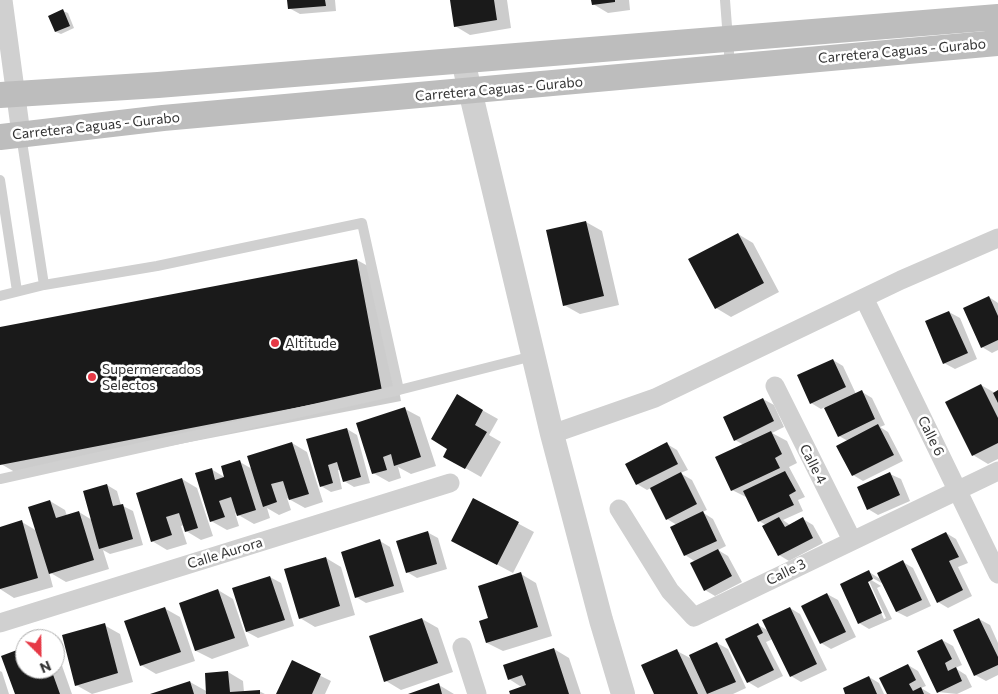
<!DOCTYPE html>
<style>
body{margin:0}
#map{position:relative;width:998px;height:694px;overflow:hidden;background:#fff;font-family:Commissioner,sans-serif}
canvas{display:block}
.north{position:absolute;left:15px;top:629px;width:50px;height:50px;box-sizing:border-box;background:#fff;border:1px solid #adadad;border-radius:50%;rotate:157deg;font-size:14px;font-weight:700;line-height:20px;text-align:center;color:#333}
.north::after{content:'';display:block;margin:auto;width:18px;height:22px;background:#e63946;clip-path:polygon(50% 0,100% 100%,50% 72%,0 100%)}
</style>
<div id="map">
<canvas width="998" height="694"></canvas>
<div class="north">N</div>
</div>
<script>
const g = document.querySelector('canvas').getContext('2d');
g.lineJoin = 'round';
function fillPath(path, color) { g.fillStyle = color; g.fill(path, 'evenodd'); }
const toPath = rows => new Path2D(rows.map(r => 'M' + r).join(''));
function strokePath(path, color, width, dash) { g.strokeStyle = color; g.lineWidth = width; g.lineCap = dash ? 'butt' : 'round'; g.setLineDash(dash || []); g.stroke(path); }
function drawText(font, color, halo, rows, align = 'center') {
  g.font = font + ' Commissioner,sans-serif'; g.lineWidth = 5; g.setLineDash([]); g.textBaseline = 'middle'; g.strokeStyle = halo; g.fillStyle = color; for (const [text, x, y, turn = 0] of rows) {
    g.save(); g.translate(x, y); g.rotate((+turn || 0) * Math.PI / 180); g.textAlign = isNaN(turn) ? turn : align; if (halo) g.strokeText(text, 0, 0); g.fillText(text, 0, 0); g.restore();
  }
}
const shadow = toPath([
 [289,0,335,0,336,11,300,14,289,8],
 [451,0,507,0,511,28,470,35,455,26],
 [593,0,629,0,630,10,608,13,593,4],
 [63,11,68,13,74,28,61,34,56,32,50,16],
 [586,222,602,231,619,305,580,314,564,305,548,231],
 [738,234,753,243,779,292,731,317,716,308],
 [357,260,377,271,401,401,20,475,1,464,0,329],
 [989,297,998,303,998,350,992,353,982,347],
 [949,312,960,318,977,359,955,369,944,363],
 [833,360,843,366,856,394,862,392,872,398,885,425,880,427,888,432,903,461,863,481,853,475,848,441,839,436,825,407,821,409,811,403],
 [981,385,995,393,998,392,998,459,988,464,973,455],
 [457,396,498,419,489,435,501,442,481,477,444,456,449,448],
 [763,399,774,405,784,427,772,433,787,441,797,463,789,467,805,497,798,500,803,511,783,520,790,525,803,519,813,525,823,543,789,561,779,555,766,525,759,521,748,498,732,490,744,445,735,440],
 [405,409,420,417,436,466,411,474,398,467,401,478,389,482,373,473],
 [347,429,357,435,370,483,354,487,344,481,340,470,338,470,342,489,331,492,321,486,308,440],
 [292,443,307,452,323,502,305,508,287,498,291,510,279,515,267,508,270,518,254,524,235,513,239,526,227,530,211,521,211,469,226,478,240,462,252,469],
 [667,444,677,450,688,470,680,473,692,480,707,510,702,512,713,519,726,546,718,550,728,556,742,582,715,596,705,590,696,562,685,555,677,525,667,519,651,488,647,490,637,484],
 [890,474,901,479,910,501,878,515,868,509],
 [182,479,197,488,213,536,201,540,186,531,184,525,181,526,187,544,167,550,152,541],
 [107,485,117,491,121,505,133,511,143,545,110,554,103,550,109,569,66,582,49,572,53,587,14,598,0,589,0,528,22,522,37,531,50,501,65,510,67,516,79,512,92,520],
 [474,500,534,532,513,573,468,549],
 [427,532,438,538,447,569,417,578,407,572],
 [946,533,956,539,968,563,958,567,972,596,948,608,938,602],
 [380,541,390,547,404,592,366,603,356,597],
 [326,558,341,567,355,615,315,627,300,618],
 [903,562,913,568,931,606,907,617,897,612,885,585,869,576,868,578,881,586,877,588,892,619,869,629,859,623,841,585,869,572,882,580,879,573],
 [866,581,869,581,886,618,884,619],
 [521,574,536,583,552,636,503,651,487,643,490,619],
 [270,577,281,583,294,626,258,638,247,632,233,589],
 [218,590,233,599,249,646,212,659,196,651,180,603],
 [827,594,838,600,856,637,831,649,821,643],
 [164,608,180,617,195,661,156,674,141,665],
 [790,608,800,614,827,670,801,682,791,676,773,639,766,642,783,676,758,688,748,682,758,625,769,631],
 [422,619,438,628,453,672,401,690,386,681],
 [979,619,990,625,998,643,998,675,986,681,975,675],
 [104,625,120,634,133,682,92,694,76,685],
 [942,640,953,646,962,665,955,668,966,675,972,687,957,694,938,692],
 [717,643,728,649,746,688,733,694,655,694,677,651,692,659],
 [25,649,25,669,55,669,55,657,60,660,72,694,16,694],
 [554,649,569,658,581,694,511,694,523,688,509,679],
 [292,662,331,681,325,694,278,694],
 [908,665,918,671,926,686,921,688,931,694,889,694],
 [0,671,2,672,9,694,0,694],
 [228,672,243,681,244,692,259,691,265,694,153,694,190,682,208,692],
 [869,677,879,683,884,694,847,694],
 [439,685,454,694,410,694]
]);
const building = toPath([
 [287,0,325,0,326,6,288,9],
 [450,0,494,0,497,20,454,27],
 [591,0,615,0,615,2,592,5],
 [63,9,70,26,55,32,48,16],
 [586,221,604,296,563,306,546,230],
 [738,233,764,283,715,309,688,259],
 [357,259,382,391,0,465,0,327],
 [989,296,998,316,998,340,981,348,963,308],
 [949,311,968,353,943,364,925,321],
 [833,359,846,387,810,404,797,375],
 [981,384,998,418,998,443,972,456,945,402],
 [862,390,875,419,838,437,824,408],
 [998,390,998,403,993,393],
 [457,394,483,410,475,425,487,432,465,469,443,457,447,449,431,439],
 [763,398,774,421,734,441,723,417],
 [405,407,421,457,394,466,391,454,383,457,387,470,372,474,356,423],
 [878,424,894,455,852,476,836,446],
 [347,428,361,477,343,482,337,462,328,465,333,483,320,487,306,439],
 [771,431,782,454,775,458,780,468,731,491,715,457],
 [292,442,309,494,289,500,283,481,271,484,277,502,263,507,247,456],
 [667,442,678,464,636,485,625,464],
 [240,460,256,510,237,516,231,497,219,501,225,517,210,522,195,473,212,468,215,480,224,477,221,466],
 [785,471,796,491,789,495,794,505,758,522,743,491],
 [681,472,697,504,666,520,650,488],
 [890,472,900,495,867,510,857,487],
 [182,478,198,528,185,532,179,513,166,517,172,535,151,542,136,493],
 [107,484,113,506,123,504,133,539,99,549,83,491],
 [473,498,519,522,497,565,451,541],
 [50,500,56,518,79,511,94,560,49,574,28,507],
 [703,511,717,541,684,556,670,527],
 [779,517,785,527,803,517,813,538,778,556,762,526],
 [22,520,38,578,0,589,0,527],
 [428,531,437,564,406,573,396,541],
 [946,532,959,557,949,561,963,590,937,603,911,549],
 [380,539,394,586,355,598,341,552],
 [718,549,732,576,704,591,690,563],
 [326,557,340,606,299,619,284,569],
 [903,560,922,600,896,612,877,573],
 [869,570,873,579,868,582,882,613,858,624,840,584],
 [521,572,538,627,486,643,479,621,488,618,478,586],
 [270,576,285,620,246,632,232,588],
 [218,589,235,638,195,651,179,603],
 [827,593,846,632,820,644,801,606],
 [165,607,181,652,140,666,124,621],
 [790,607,817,664,790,677,762,620],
 [422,618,438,663,384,682,369,636],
 [979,618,998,657,998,665,974,676,953,630],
 [105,623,118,673,75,686,62,635],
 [758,623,763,633,757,636,774,670,747,683,725,639],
 [942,639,952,659,945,663,948,671,956,667,962,681,937,693,917,651],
 [717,642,736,682,707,694,689,655],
 [25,647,25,669,51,669,60,694,15,694,1,656],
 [554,648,569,694,510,694,509,691,526,685,522,675,508,680,503,665],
 [677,649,698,694,654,694,641,665],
 [292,660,321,674,312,694,276,694],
 [908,664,916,680,909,684,913,691,921,687,924,694,887,694,879,678],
 [228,671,230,692,260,690,260,694,206,694,205,673],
 [869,676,877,694,845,694,843,688],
 [190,681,194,694,150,694],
 [439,683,442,694,408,694]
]);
const service = toPath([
 [725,0,730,66],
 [21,135,44,285],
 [0,180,17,291],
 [0,296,44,285,157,266,362,223,399,390,533,356],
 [0,479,399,390]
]);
const minor = toPath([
 [3,0,21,134],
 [864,298,998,574],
 [775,386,852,540],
 [552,434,655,398,901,280,998,238],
 [619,509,670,591,694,617,998,471],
 [0,623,450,483],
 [462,647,477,694]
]);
const tertiary = toPath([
 [463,61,552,434,601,620,623,694]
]);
const secondary = toPath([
 [0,95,158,85,998,17],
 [0,137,163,118,998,43]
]);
const markers = [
 [275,343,5,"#e63946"],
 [92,377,5,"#e63946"]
];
const streetNames = [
 ["Carretera Caguas - Gurabo",902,51,-5],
 ["Carretera Caguas - Gurabo",499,89,-5],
 ["Carretera Caguas - Gurabo",96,126,-6],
 ["Calle 6",931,436,64],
 ["Calle 4",813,464,63],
 ["Calle Aurora",225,553,-17],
 ["Calle 3",786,572,-26]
];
const poiNames = [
 ["Altitude",285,343],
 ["Supermercados",102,369],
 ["Selectos",102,385]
];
fillPath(shadow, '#0003');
fillPath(building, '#1a1a1a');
strokePath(service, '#d0d0d0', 10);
strokePath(minor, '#d0d0d0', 19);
strokePath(tertiary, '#d0d0d0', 24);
strokePath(secondary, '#bdbdbd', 26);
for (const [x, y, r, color] of markers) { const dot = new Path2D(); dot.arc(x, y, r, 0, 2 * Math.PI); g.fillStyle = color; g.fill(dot); strokePath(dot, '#fff', 2); }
drawText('14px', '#333', '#fff', streetNames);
drawText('14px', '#333', '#fff', poiNames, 'left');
</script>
